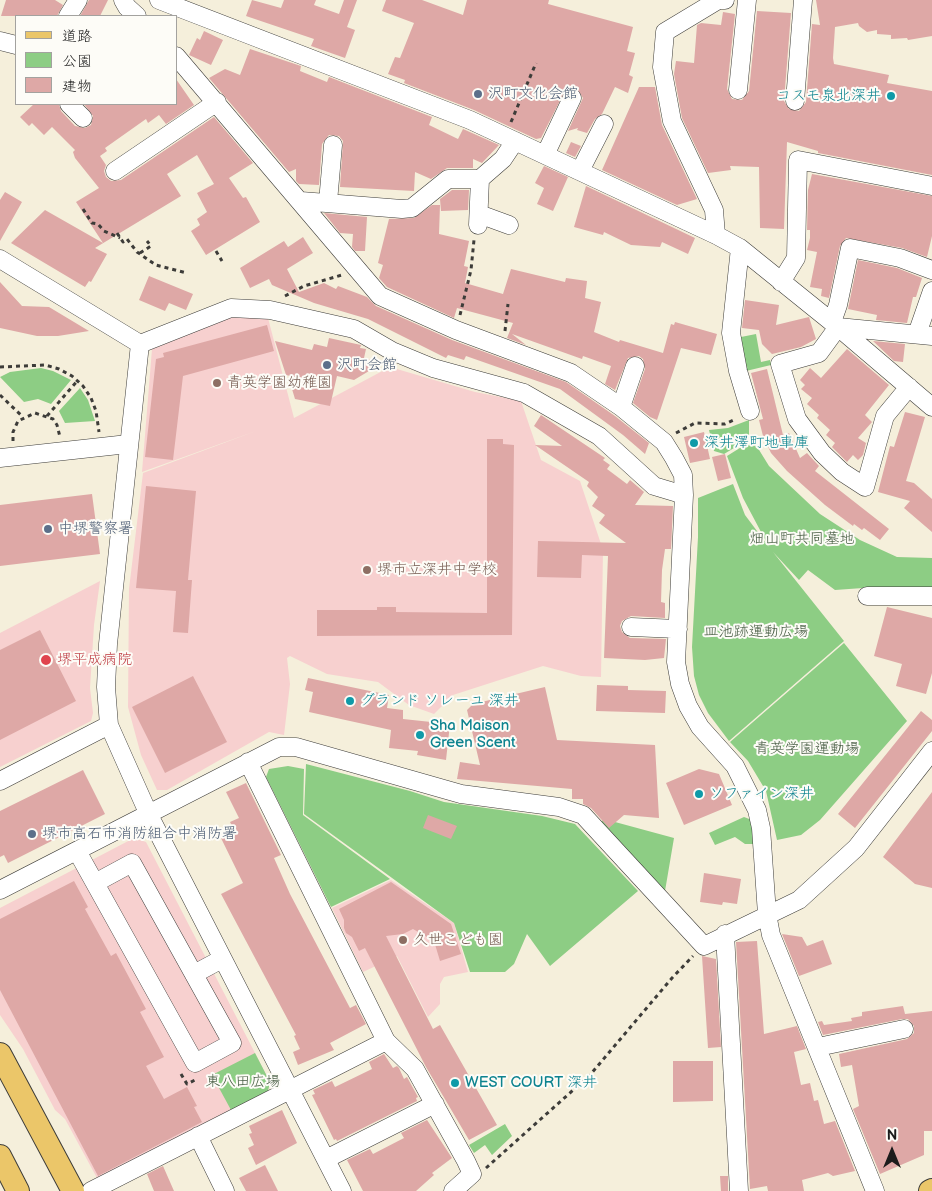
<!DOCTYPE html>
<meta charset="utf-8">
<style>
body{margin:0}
#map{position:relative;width:932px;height:1191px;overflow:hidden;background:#f5efdb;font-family:"Balsamiq Sans","Klee One",sans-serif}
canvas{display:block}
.legend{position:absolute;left:15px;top:15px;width:162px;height:90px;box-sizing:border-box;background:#fdfcf7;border:1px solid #a3a29f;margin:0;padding:6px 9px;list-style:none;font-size:15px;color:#1c1c1c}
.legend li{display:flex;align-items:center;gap:10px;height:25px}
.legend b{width:25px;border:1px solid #a3a29f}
.north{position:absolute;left:867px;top:1126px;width:50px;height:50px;-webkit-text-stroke:4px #fdfcf7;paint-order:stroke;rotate:0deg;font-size:14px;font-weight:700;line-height:20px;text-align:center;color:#1c1c1c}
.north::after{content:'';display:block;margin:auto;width:18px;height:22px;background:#1c1c1c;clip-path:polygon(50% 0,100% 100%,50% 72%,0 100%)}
</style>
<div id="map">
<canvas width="932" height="1191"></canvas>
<ul class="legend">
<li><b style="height:6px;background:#ebc669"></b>道路</li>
<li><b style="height:14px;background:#8dcd84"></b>公園</li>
<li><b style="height:14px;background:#dea8a6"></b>建物</li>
</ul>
<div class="north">N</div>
</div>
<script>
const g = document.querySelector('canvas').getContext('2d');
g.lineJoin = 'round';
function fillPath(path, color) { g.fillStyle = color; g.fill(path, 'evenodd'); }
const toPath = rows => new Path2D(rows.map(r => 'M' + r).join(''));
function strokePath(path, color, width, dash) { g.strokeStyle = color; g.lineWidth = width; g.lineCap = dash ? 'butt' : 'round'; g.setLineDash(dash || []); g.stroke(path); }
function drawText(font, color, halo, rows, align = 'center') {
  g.font = font + ' "Balsamiq Sans","Klee One",sans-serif'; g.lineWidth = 4; g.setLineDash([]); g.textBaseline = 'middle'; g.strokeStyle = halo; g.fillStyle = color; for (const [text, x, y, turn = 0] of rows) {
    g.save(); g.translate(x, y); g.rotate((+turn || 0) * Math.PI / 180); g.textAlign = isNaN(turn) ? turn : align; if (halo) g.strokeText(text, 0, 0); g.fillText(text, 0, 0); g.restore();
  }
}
const built = toPath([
 [238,314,268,318,294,418,390,367,475,392,521,401,541,460,580,481,603,550,601,677,581,676,543,666,453,695,434,714,409,705,378,682,327,674,290,656,287,658,290,684,284,735,269,732,167,790,157,790,141,755,128,707,129,589,143,473,256,431,142,472,152,349],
 [100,581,94,625,90,688,93,713,91,721,0,767,0,633],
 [134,838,146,842,270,1082,268,1091,97,1178,65,1119,55,1110,23,1049,0,1015,0,908],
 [391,880,454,923,468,972,444,977,440,984,440,1004,428,1017,397,956,363,972,332,908]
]);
const green = toPath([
 [756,334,761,362,770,360,771,365,746,371,741,337],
 [41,368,53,371,71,380,51,404,38,399,24,402,0,377,10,372],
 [80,388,88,400,95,421,65,423,59,411],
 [749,420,749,439,724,454,714,451,709,430,728,428],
 [751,441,756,445,769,466,820,514,860,540,897,557,932,558,932,589,863,588,835,590,808,570,799,580,773,552,844,641,729,741,708,713,699,695,694,676,692,647,698,537,698,498,733,484,745,515,769,547,743,498,727,456],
 [844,643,907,721,820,820,801,835,777,840,766,791,748,761,730,742],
 [306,764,410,791,444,802,542,816,575,824,638,891,550,966,527,934,514,964,505,972,470,972,454,923,304,814],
 [288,766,304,769,303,815,390,879,331,907,266,777,269,769],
 [744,817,752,820,754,844,745,844,735,837,715,845,709,833],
 [604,819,674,838,665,891,601,822],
 [255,1053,270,1082,268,1091,231,1110,212,1075],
 [505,1124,512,1136,492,1155,485,1145,474,1153,469,1145]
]);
const building = toPath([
 [6,0,55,0,63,5,57,16,1,16],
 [89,0,108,0,100,16,80,16],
 [252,0,281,8,284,0,316,0,314,5,339,14,344,0,357,0,347,27,355,30,345,58,311,46,314,39,246,16],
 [386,0,422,0,463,15,467,0,549,0,548,4,633,27,627,51,635,53,629,75,633,77,628,93,615,87,602,114,595,119,587,133,577,130,578,128,568,131,583,98,577,89,566,89,541,138,536,139,474,110,404,83,405,80,388,74,395,57,400,58,414,23,382,11],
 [816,0,932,0,932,36,908,40,907,38,891,39,891,35,877,34,877,30,867,32,859,26,858,23,835,27,833,58,834,64,889,75,887,83,932,91,932,175,818,153,818,151,787,142,784,229,760,228,759,167,730,166,731,170,708,173,682,118,674,74,676,61,694,63,697,25,701,23,721,25,723,12,735,14,727,89,732,99,742,100,749,91,757,11,791,13,784,101,789,109,799,111,806,102,812,24,820,25],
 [204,31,223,40,211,65,189,55,197,38,200,40],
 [250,49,301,66,300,71,327,82,329,77,432,117,429,125,458,139,463,129,499,145,482,163,473,159,473,168,447,168,431,179,415,172,414,191,340,187,343,141,339,136,329,135,322,144,319,185,299,184,296,181,296,169,289,172,209,78,225,69,240,75],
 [176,79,194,105,166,124,159,115,148,123,146,119,105,148,107,151,100,156,106,165,104,171,106,177,111,181,121,180,214,117,253,163,229,178,243,198,246,197,260,222,206,255,191,231,200,225,197,219,207,212,197,193,214,184,197,155,167,174,181,196,95,248,107,254,91,282,89,281,85,287,11,243,45,210,103,243,76,202,99,188,75,158,73,152,75,150,52,127,44,135,32,123,29,126,20,117,34,104,59,104,61,111,75,126,85,128,91,125,93,116,84,104,176,104],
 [639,87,655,87,662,125,697,199,677,205,602,170],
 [571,142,581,146,575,157,566,153],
 [544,166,568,177,553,211,537,204,544,188,535,183],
 [812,174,932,196,932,236,927,257,902,248,846,238,840,246,829,298,821,296,822,289,810,287,817,252,807,250,810,238,810,230,807,230,808,190],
 [586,186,695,238,688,254,662,242,660,247,631,245,604,232,603,235,574,227],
 [452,190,469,190,468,210,441,211,440,199],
 [5,192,22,202,0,241,0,200],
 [432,205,440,205,439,234,469,241,464,266,468,267,465,283,503,294,511,269,565,282,566,278,587,281,585,298,601,302,594,332,619,342,620,340,663,353,671,324,674,325,675,322,717,334,711,355,681,348,657,420,650,417,633,403,645,369,643,359,639,356,628,358,615,390,605,384,611,366,583,356,582,359,512,334,526,345,507,338,513,323,457,308,454,318,387,287,379,278,383,265,378,263,389,219,414,218],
 [324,213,367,217,365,251,355,251,352,247,353,234,340,233],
 [303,237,313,253,287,269,299,292,324,283,336,289,338,286,367,297,376,306,452,340,566,382,615,416,649,443,645,454,623,435,560,389,466,356,464,360,448,355,446,358,368,319,314,303,272,285,269,279,250,288,240,268,284,241,288,247],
 [858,260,897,268,922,278,916,297,913,297,907,323,876,320,877,315,848,309],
 [149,276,193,294,186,310,169,303,165,311,139,300],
 [0,282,22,306,49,307,89,331,58,336,37,336,0,328],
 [745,300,779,305,776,325,809,317,816,339,801,347,772,354,762,344,759,330,742,328],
 [267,325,274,351,183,376,173,460,145,457,156,359,164,357,163,353],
 [329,338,361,345,360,348,366,349,364,358,371,360,369,371,354,380,337,376,330,406,295,399,292,389,295,377,286,375,275,341,312,350,314,344,327,347],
 [873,341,905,344,903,362,894,361],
 [847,349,889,385,865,415,872,422,858,438,866,443,863,455,858,460,853,455,847,462,832,447,835,443,826,435,830,430,817,418,819,415,807,404,812,398,801,389,805,385,800,380,810,368,821,378],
 [767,369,783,435,789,433,800,458,807,453,819,466,815,471,889,529,880,540,864,528,862,530,854,524,853,526,825,505,787,471,771,453,763,436,759,420,763,419,751,373],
 [905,412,925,417,906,481,914,483,932,499,932,532,904,508,910,501,878,492,890,446,894,447],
 [541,415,605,458,603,460,610,465,607,469,627,484,630,480,644,492,635,505,673,506,671,549,665,549,662,570,661,602,665,603,665,618,631,616,622,621,620,626,622,632,630,638,666,639,664,658,645,660,604,658,608,556,582,555,581,578,537,577,538,541,626,543,599,523,605,515,592,506,598,497,587,486,589,482,535,445,562,446,534,426],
 [704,432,710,459,690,463,684,437],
 [487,439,503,439,503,444,514,445,512,635,317,636,317,610,377,610,377,607,396,607,396,612,487,613,487,576,484,576,484,561,487,561],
 [725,454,731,478,718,481,712,457],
 [146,486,196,491,188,580,192,580,188,633,173,632,176,591,136,588],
 [92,494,100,554,0,566,0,505],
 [887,607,932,618,932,673,926,694,896,686,902,664,874,656],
 [40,630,76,701,0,740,0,650],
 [193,676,227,742,165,773,132,707],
 [308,678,389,695,387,708,403,710,403,719,450,724,446,760,417,755,418,751,389,748,391,730,309,712,313,692,305,690],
 [597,685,628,686,628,690,666,691,665,713,596,711],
 [545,687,557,740,655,745,659,818,624,815,609,828,591,808,583,804,583,799,572,799,572,789,457,779,460,762,480,765,467,710,473,704],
 [921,711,932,720,932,731,855,828,838,814],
 [699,769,719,774,732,805,684,825,666,783],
 [83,770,105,814,8,863,4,855,0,857,0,811],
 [246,783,281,855,274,858,290,894,350,1008,356,1005,366,1024,330,1043,334,1050,298,1065,293,1052,300,1049,294,1036,296,1035,221,894,243,883,220,836,234,830,230,822,239,818,226,792],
 [932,792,932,888,915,884,883,857],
 [428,815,457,826,451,839,423,828],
 [704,873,741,879,737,904,723,902,722,905,700,902],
 [74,881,88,907,85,909,111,956,116,953,146,1009,140,1012,164,1057,146,1066,164,1099,187,1087,197,1106,194,1107,202,1122,98,1176,0,990,0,919],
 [391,882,451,924,461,954,440,961,434,941,413,929,403,934,386,936,433,1029,440,1025,497,1125,469,1140,426,1067,365,948,359,951,352,937,346,933,344,928,344,920,339,909],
 [782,934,802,937,807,946,823,940,832,964,799,976],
 [757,941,764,1034,797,1026,806,1049,794,1052,801,1085,810,1083,814,1101,818,1100,824,1124,835,1121,855,1171,833,1176,828,1173,802,1180,804,1191,768,1191,767,1186,750,1189,736,942],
 [702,956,716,959,721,1047,708,1048],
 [903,1006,905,1014,932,1011,932,1131,924,1131,924,1155,880,1174,853,1109,859,1106,852,1065,841,1067,839,1054,907,1039,914,1033,914,1026,908,1019,902,1019,823,1035,818,1022,822,1021,824,1025,852,1021,851,1018,862,1016,862,1012],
 [384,1054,393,1068,397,1066,399,1068,404,1079,407,1077,418,1097,416,1098,417,1101,337,1141,336,1139,334,1140,312,1095,315,1094,313,1090,332,1081,335,1087,372,1069,369,1062],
 [673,1061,713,1061,713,1101,673,1102],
 [282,1110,297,1143,256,1165,248,1148,254,1145,249,1134,252,1133,249,1126],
 [427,1120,452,1158,432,1173,434,1175,416,1191,363,1191,347,1160,370,1149,373,1154,404,1138,401,1133],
 [265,1165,278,1191,246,1191,239,1178],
 [163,1166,174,1191,154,1191,147,1174],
 [720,1176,728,1176,728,1191,721,1191]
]);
const path = toPath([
 [511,122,536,63],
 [83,209,92,223,98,224,104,231,120,238],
 [117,233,123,242,127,239,137,252,156,265,187,273],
 [216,251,222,261],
 [140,253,151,246,147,241],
 [285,296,304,286,342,275],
 [460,315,471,270,474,240],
 [505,331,508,304],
 [0,367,45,365,59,369,72,376,83,386,91,398,96,411,99,432],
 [0,395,23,417],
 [47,416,78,380],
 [676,433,695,423,725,424,736,419],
 [13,441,13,432,18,421,35,413,53,419,57,425,60,437],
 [181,1074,187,1084,195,1080],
 [486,1168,590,1075,672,978,693,956]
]);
const minor = toPath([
 [123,0,127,7,137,16],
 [159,0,470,120,716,235,740,248,838,327,932,407],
 [68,16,78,0],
 [0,41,16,45],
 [176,56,380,296,456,330,571,373,621,407,664,442,674,458,683,475,684,495,676,662,680,684,688,706,700,727,735,766,757,810,761,828,767,914,771,935,875,1191],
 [738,90,747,0],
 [795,101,803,0],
 [69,104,83,118],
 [545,155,572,98],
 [115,171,217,102],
 [580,171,604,124],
 [301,201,402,209,412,208,448,179,480,179],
 [328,202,333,145],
 [479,214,509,225],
 [478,225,480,179,503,159,515,141],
 [716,235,714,210,672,121,662,67,665,32,718,0,725,0],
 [740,248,731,333,738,371,750,411],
 [0,259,140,344],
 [781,282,796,258,798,160,932,186],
 [832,322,838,305,850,248,900,258,932,270],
 [838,327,819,353,780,364,797,419,822,453,842,472,865,487,885,416,909,387],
 [838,327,932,336],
 [917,334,932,291],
 [140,344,108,644,106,687,109,725,149,815,342,1191],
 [140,344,231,308,270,310,354,329,392,351,433,368,524,393,599,436,654,486,684,495],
 [621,407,635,366],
 [0,458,128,444],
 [867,596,932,596],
 [631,627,678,629],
 [248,762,386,1041,415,1069,466,1161,472,1174,453,1191],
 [0,781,109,725],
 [77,851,195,1063,232,1043,132,863,95,883],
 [0,890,279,747,296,747,461,794,559,807,583,815,704,946,799,900,856,848,932,751],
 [725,934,739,1191],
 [194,974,222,959],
 [818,1047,904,1029],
 [198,1136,225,1191],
 [326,1159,435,1104],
 [91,1191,386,1041]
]);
const major = toPath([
 [0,1054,73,1191],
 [0,1156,18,1191],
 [930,1191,932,1190]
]);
const markers = [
 [478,94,5,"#5c6f8a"],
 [891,96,5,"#0f9aa8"],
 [327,365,5,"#5c6f8a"],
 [217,383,5,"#8d6e63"],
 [694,443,5,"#0f9aa8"],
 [48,529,5,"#5c6f8a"],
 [367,570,5,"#8d6e63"],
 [46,660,6,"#e0444e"],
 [350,701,5,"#0f9aa8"],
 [420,735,5,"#0f9aa8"],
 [699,794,5,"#0f9aa8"],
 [32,834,5,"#5c6f8a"],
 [403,940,5,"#8d6e63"],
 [455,1083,5,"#0f9aa8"]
];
const serviceNames = [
 ["沢町文化会館",488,94],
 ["沢町会館",337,365],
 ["中堺警察署",58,529],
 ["堺市高石市消防組合中消防署",42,834]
];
const cultureNames = [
 ["コスモ泉北深井",881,96,"right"],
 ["深井澤町地車庫",704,443],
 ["グランド ソレーユ 深井",360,701],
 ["Sha Maison",430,726],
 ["Green Scent",430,743],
 ["ソファイン深井",709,794],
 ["WEST COURT 深井",465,1083]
];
const educationNames = [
 ["青英学園幼稚園",227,383],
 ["堺市立深井中学校",377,570],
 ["久世こども園",413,940]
];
const parkNames = [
 ["畑山町共同墓地",802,539],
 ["皿池跡運動広場",756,632],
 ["青英学園運動場",807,749],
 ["東八田広場",243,1082]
];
const healthNames = [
 ["堺平成病院",57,660]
];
fillPath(built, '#f7d0cf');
fillPath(green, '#8dcd84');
fillPath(building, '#dea8a6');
strokePath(minor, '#3d3c39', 19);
strokePath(major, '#3d3c39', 24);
strokePath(path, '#3d3c39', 3, [4, 4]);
strokePath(minor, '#fff', 18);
strokePath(major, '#ebc669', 22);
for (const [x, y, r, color] of markers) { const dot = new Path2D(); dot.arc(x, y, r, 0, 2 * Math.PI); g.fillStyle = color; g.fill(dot); strokePath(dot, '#fdfcf7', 2); }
drawText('15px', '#4e5e75', '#fdfcf7', serviceNames, 'left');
drawText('15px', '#0d838f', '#fdfcf7', cultureNames, 'left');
drawText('15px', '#785e54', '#fdfcf7', educationNames, 'left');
drawText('15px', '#445a40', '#fdfcf7', parkNames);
drawText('15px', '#be3a42', '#fdfcf7', healthNames, 'left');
</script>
